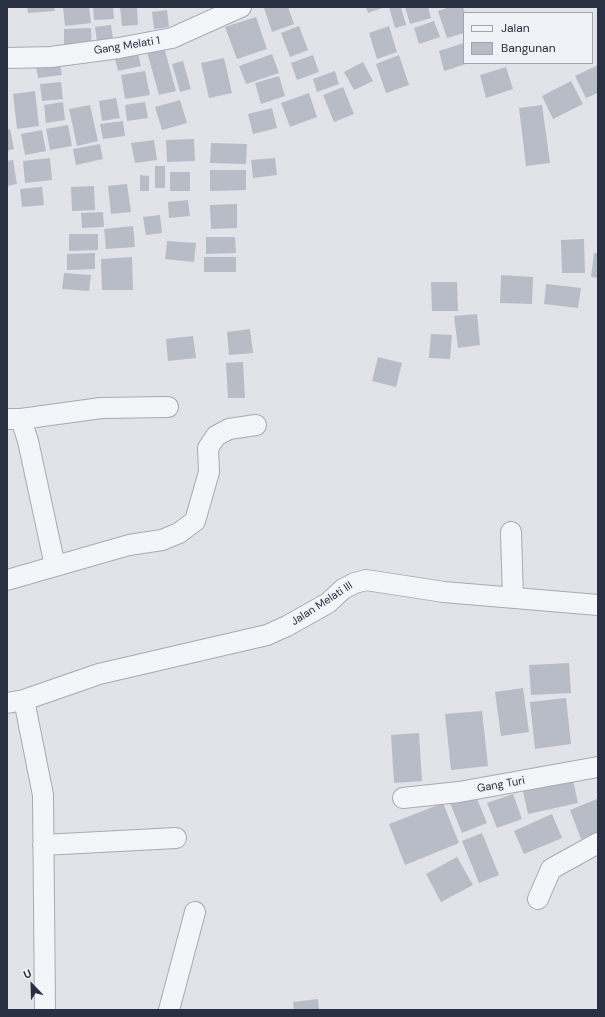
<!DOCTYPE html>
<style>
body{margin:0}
#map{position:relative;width:605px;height:1017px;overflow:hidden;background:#e1e3e9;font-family:"DM Sans",sans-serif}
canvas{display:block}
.frame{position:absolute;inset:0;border:8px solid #293041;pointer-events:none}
.legend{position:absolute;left:463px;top:12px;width:130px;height:52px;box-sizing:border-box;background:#f0f2f7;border:1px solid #a0a4ae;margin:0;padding:5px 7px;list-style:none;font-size:12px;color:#293041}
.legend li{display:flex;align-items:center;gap:8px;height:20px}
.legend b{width:20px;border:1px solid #a0a4ae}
.north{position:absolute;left:12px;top:965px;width:40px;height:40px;-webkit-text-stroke:3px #f0f2f7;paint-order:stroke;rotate:337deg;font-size:11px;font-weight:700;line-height:16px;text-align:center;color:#293041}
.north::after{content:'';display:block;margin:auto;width:14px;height:18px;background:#293041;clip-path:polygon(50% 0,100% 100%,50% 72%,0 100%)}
</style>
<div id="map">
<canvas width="605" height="1017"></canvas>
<div class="frame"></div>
<ul class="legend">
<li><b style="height:5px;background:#f4f5f8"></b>Jalan</li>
<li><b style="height:11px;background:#b8bcc6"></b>Bangunan</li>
</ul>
<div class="north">U</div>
</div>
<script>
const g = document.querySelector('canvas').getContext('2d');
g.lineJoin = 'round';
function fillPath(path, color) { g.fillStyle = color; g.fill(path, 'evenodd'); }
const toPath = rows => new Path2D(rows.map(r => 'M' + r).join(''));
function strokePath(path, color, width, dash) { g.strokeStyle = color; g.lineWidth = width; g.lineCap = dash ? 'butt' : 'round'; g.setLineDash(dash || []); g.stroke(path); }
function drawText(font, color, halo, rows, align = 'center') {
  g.font = font + ' "DM Sans",sans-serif'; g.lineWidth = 3; g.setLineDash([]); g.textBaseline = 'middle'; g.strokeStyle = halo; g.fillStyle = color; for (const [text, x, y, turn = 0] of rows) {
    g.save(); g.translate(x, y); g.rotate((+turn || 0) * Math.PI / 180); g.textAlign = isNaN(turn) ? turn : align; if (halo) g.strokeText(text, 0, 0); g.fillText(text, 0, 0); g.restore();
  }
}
const building = toPath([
 [27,7,54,7,55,11,28,13],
 [63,7,89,7,91,23,65,26],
 [93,7,113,7,114,19,94,20],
 [120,7,137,7,138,25,122,26],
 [288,7,294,24,272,32,264,8],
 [366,7,385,7,368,13],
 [389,7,401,7,406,25,395,28],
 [405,7,428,7,431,18,410,24],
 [450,7,463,7,465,13,464,33,447,38,438,11],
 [167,10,169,27,154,29,152,12],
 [256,17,267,49,237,59,225,27],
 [434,21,440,37,419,44,414,28],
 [111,25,113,39,97,42,95,27],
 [299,26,308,50,290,57,281,33],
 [389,26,397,52,377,59,369,33],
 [91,28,92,51,64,52,64,29],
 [464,43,464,63,469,63,444,71,439,51],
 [164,47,176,91,159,95,147,52],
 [138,54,141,66,118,71,115,59],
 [272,54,279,73,246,84,239,66],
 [313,55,319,72,297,80,291,63],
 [399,55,409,85,386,93,376,64],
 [224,58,232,93,209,98,201,63],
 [183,61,191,89,180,92,172,64],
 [363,62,373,81,354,90,344,72],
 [60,64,62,75,38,78,36,67],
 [598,65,598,93,586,98,575,76],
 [506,67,513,89,486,98,480,75],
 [145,71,150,95,125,99,121,75],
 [335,71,339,84,317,92,313,79],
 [279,76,285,96,261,104,255,83],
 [571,81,583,104,553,119,542,96],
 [61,82,63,99,42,101,40,84],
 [343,87,354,114,334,122,323,95],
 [35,91,39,126,17,129,13,94],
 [309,93,317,117,290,127,281,103],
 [116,98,120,118,102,121,99,101],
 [180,100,187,123,162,130,155,107],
 [63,102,65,120,46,123,44,105],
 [145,102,148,118,127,121,125,105],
 [90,105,98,141,77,146,69,109],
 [542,105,550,163,526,166,519,108],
 [272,108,277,128,253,134,248,114],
 [123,121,125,136,103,139,100,124],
 [68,125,72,146,50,150,46,129],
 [10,129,14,149,7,151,7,130],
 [42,130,46,151,25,155,21,134],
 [194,139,195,161,167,162,166,140],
 [154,140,157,160,135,163,131,143],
 [211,143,247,144,246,164,210,163],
 [100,144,103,159,76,165,73,149],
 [50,158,52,180,25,183,23,161],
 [275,158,277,175,253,178,251,160],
 [13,160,17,184,7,186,7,161],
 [155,166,165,166,165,188,155,188],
 [210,170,246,170,246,190,210,191],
 [170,172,190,172,190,191,170,191],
 [140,175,149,176,149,191,140,191],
 [127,184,131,212,111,214,108,186],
 [94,186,95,210,72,211,71,187],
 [42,187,44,205,22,207,20,189],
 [188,200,190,216,169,218,168,202],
 [237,204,237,228,211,229,210,205],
 [103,212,104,227,82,228,81,213],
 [160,215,162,233,146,235,143,217],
 [133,226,135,247,106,249,104,229],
 [69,234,98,234,98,250,69,251],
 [206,237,235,237,236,253,206,254],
 [584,239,585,273,562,273,561,240],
 [167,241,196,243,194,262,165,259],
 [95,253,95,269,67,270,67,254],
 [594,253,598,253,598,278,591,277],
 [132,257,133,290,102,290,101,259],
 [204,257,236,257,236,272,204,272],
 [64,273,91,275,89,291,62,289],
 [501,275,533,277,532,304,500,303],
 [431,282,457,282,458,311,432,311],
 [546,284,581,288,578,308,544,304],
 [477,314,480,345,458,348,454,316],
 [250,329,253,353,229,355,227,332],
 [431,334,452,335,450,359,429,358],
 [193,336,196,358,168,361,166,339],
 [378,357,402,363,396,387,372,381],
 [243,362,245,398,228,398,226,363],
 [569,663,571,693,531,695,529,665],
 [523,688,529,732,501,736,495,692],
 [566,698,571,744,535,749,530,702],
 [482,711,488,766,451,770,445,714],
 [419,733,422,781,394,783,391,735],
 [573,780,578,803,528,814,523,791],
 [475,794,487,823,462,833,450,803],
 [513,794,522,819,497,828,487,803],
 [597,799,598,833,581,839,570,810],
 [443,803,459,843,405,865,389,824],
 [552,814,562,838,524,854,514,831],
 [482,833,499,875,479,883,462,841],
 [457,857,473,885,441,902,426,874],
 [318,999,319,1010,294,1010,293,1002]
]);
const minor = toPath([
 [7,58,51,57,119,48,172,38,241,7],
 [7,419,21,419,28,441,55,566],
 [21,419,101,408,168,407],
 [511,532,513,598],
 [7,580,129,545,162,540,179,533,195,521,209,472,208,448,216,436,229,429,256,425],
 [24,700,43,795,45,1010],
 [7,703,24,700,99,674,267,635,287,626,328,603,343,589,355,583,366,580,444,592,598,605],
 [403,798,459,792,598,767],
 [43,845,176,838],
 [538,899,551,869,598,843],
 [169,1010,195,912]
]);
const streetNames = [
 ["Gang Melati 1",127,46,-9],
 ["Jalan Melati III",322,604,-33],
 ["Gang Turi",501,785,-10]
];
fillPath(building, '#b8bcc6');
strokePath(minor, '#a6aab3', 22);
strokePath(minor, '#f4f5f8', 20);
drawText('11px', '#293041', '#f0f2f7', streetNames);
</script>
